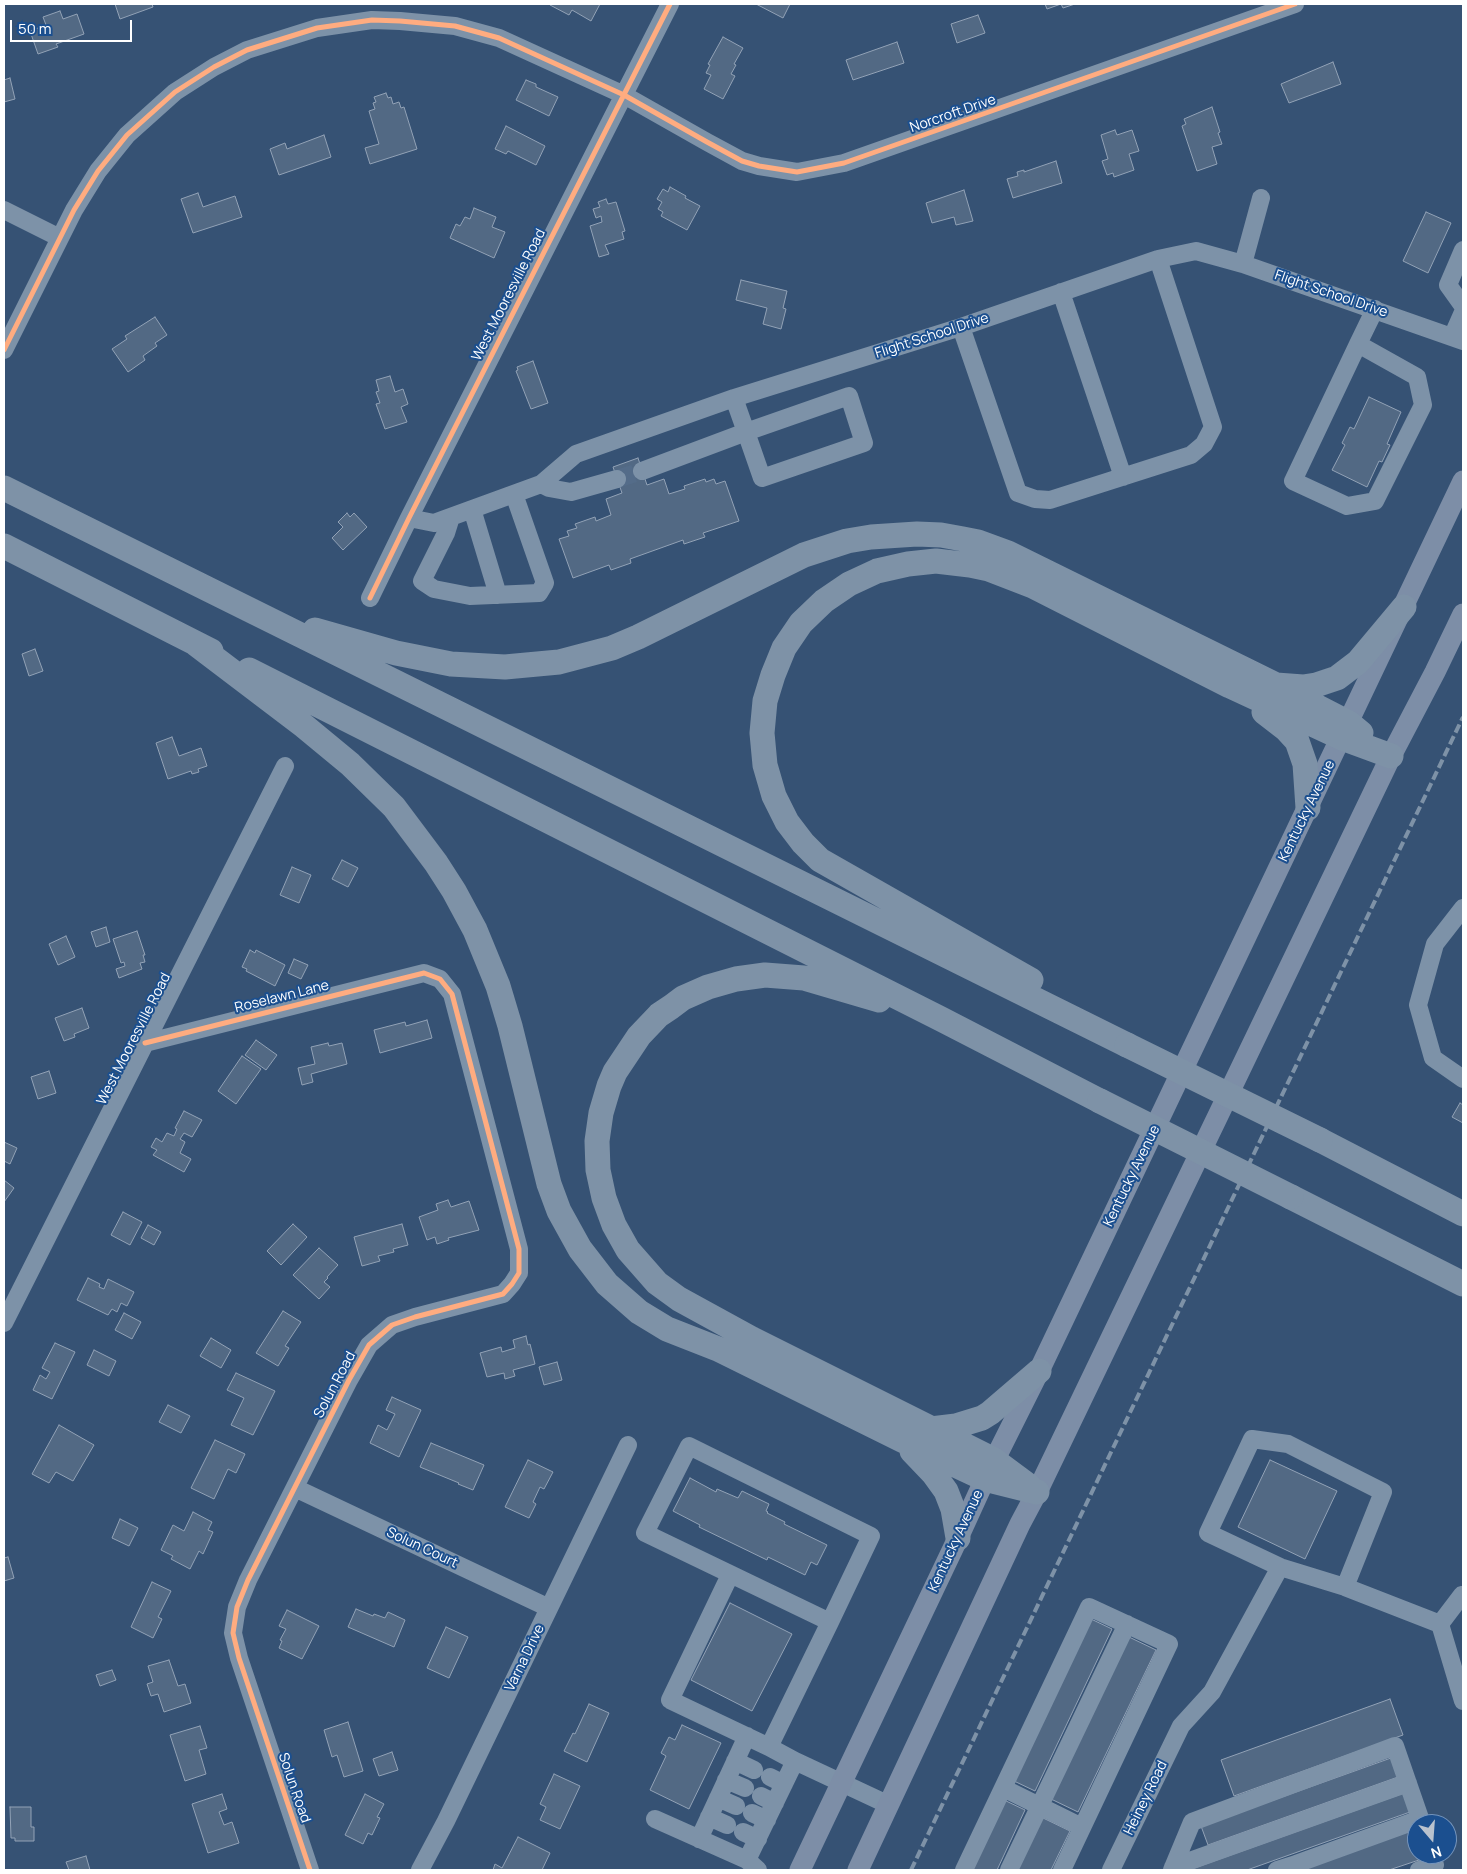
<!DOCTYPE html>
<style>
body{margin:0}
#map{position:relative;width:1467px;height:1874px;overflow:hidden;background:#365274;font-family:Manrope,sans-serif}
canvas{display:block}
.frame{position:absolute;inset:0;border:5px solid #fff;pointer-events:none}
.north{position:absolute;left:1407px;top:1814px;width:50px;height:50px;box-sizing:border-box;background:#1b4f8f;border:1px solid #7695bc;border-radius:50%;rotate:162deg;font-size:14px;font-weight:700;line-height:20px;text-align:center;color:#fff}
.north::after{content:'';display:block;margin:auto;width:18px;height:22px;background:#b9c2ce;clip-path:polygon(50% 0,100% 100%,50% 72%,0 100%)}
.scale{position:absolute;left:10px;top:20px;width:122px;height:22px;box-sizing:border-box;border:2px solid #fff;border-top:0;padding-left:6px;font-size:15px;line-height:18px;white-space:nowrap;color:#fff;-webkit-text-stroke:4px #1b4f8f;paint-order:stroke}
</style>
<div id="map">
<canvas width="1467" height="1874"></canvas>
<div class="frame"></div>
<div class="north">N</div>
<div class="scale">50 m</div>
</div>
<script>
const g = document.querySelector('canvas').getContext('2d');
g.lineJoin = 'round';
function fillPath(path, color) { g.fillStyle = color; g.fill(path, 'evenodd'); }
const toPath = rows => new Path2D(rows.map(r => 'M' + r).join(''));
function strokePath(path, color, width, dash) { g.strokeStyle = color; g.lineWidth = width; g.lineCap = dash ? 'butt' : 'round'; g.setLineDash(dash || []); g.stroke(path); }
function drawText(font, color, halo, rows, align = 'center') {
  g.font = font + ' Manrope,sans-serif'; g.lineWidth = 4; g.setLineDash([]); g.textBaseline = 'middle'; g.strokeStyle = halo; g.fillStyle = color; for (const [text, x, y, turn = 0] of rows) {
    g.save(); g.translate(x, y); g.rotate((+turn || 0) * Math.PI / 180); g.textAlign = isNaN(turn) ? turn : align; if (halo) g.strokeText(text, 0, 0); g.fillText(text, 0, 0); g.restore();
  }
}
const building = toPath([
 [115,4,152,4,153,7,120,19,115,4],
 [551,4,600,4,591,21,572,10,569,15,550,5,551,4],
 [756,4,790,4,783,18,756,4],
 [1045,4,1075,4,1063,8,1061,4,1047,9,1045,4],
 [60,11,63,19,77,14,84,34,56,44,58,47,38,54,30,31,46,25,43,17,60,11],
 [978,15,985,33,957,43,951,24,978,15],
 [723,37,743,48,734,64,736,65,731,74,735,76,723,99,704,89,711,75,706,73,710,65,708,64,723,37],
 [897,42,904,63,853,80,846,60,897,42],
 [1333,62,1341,84,1289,103,1281,84,1333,62],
 [10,78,15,99,4,102,4,80,10,78],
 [526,80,536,84,536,87,558,97,549,116,516,100,526,80],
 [386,93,388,98,391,97,393,104,399,102,401,108,404,107,417,149,370,164,365,148,379,144,369,111,375,109,373,103,376,102,374,97,386,93],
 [1212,107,1220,132,1218,133,1222,144,1212,147,1217,164,1197,171,1182,126,1186,124,1184,119,1212,107],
 [506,126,545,146,536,165,508,151,506,154,495,149,506,126],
 [1115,130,1117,135,1132,130,1139,151,1129,154,1134,170,1114,177,1113,173,1107,175,1102,161,1108,159,1101,135,1115,130],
 [324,135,331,157,279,175,270,149,285,143,287,149,324,135],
 [1056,161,1062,183,1013,198,1007,179,1018,176,1017,172,1024,170,1024,172,1056,161],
 [670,187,686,196,685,198,700,206,687,230,661,216,663,212,658,209,662,202,657,199,663,189,668,192,670,187],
 [964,190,973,221,956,225,954,217,932,223,926,203,964,190],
 [198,193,203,207,235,196,242,217,193,233,181,199,198,193],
 [606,199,608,204,616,202,625,231,622,232,624,239,605,245,609,254,599,257,590,226,602,222,601,216,596,218,593,209,600,207,598,202,606,199],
 [474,208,496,217,492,227,505,232,494,258,450,238,456,224,460,226,465,217,470,219,474,208],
 [1426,212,1451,223,1428,273,1403,261,1426,212],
 [741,280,787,291,783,308,786,309,781,329,763,324,767,308,736,300,741,280],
 [155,317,167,335,155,343,157,346,143,356,145,360,128,372,112,349,127,339,125,336,155,317],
 [533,361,548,403,531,409,516,371,518,370,517,367,533,361],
 [390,376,395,392,403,389,408,404,401,407,407,422,385,429,376,404,380,403,376,392,379,391,376,380,390,376],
 [1369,397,1401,412,1387,444,1390,445,1382,462,1379,461,1367,487,1332,470,1345,445,1342,443,1350,427,1354,429,1369,397],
 [638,458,647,485,664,479,669,494,685,489,684,486,705,479,706,482,714,479,716,484,725,481,739,521,703,533,705,537,684,544,683,540,630,559,631,563,611,570,609,565,573,578,559,539,569,536,567,531,577,528,575,524,595,517,596,521,611,515,606,499,622,493,613,467,638,458],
 [347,513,350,517,354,513,367,527,343,550,332,538,343,527,338,522,347,513],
 [35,649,43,671,29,676,22,654,35,649],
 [172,737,179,756,201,748,207,766,198,769,199,772,192,774,191,771,168,779,156,743,172,737],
 [342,860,358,868,348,887,332,879,342,860],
 [292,867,311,875,299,903,280,895,292,867],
 [106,927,110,942,96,947,91,932,106,927],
 [137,931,145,955,143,955,145,962,140,963,142,969,119,978,116,969,125,966,124,962,121,963,113,939,137,931],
 [66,936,75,957,58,965,49,944,66,936],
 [250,950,255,953,256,950,285,965,275,986,246,971,247,969,242,967,250,950],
 [294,959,308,965,301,979,288,973,294,959],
 [82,1008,89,1028,74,1034,75,1037,64,1041,55,1018,82,1008],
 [427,1020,432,1038,380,1053,374,1030,405,1022,406,1026,427,1020],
 [256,1040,277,1055,266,1070,245,1055,256,1040],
 [328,1043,329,1046,342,1043,347,1064,311,1074,313,1082,302,1085,298,1068,315,1064,311,1047,328,1043],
 [242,1056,261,1069,236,1104,218,1091,242,1056],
 [49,1071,56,1093,38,1099,31,1077,49,1071],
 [1460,1103,1463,1105,1463,1123,1452,1117,1460,1103],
 [184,1111,202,1120,192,1137,184,1133,180,1139,185,1142,180,1153,191,1159,184,1172,153,1155,157,1150,151,1147,156,1138,162,1142,167,1133,174,1136,177,1129,175,1128,184,1111],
 [4,1142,17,1148,10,1164,4,1161,4,1142],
 [4,1180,14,1188,4,1202,4,1180],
 [448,1200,451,1207,469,1201,479,1230,448,1238,449,1240,437,1244,435,1237,427,1240,419,1217,438,1210,436,1204,448,1200],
 [123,1212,142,1222,130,1245,111,1235,123,1212],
 [293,1224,307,1237,281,1265,267,1251,293,1224],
 [402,1224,408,1245,393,1249,394,1252,378,1256,380,1261,362,1266,354,1237,402,1224],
 [148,1225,161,1232,154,1245,141,1238,148,1225],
 [319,1248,338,1265,327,1277,328,1278,324,1282,330,1287,319,1299,293,1275,319,1248],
 [88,1278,100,1284,99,1287,104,1289,108,1279,134,1292,127,1306,121,1303,117,1312,112,1309,108,1315,77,1300,88,1278],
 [283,1311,301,1322,285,1346,289,1348,278,1366,256,1353,283,1311],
 [124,1313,141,1322,132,1339,115,1330,124,1313],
 [526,1336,528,1345,530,1344,535,1364,513,1370,515,1376,505,1379,504,1373,487,1377,480,1353,501,1347,502,1352,515,1348,513,1340,526,1336],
 [211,1338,231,1350,221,1368,200,1356,211,1338],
 [55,1343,75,1352,52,1399,33,1390,40,1375,46,1379,50,1372,42,1368,55,1343],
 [94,1350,116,1361,109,1376,87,1365,94,1350],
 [557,1362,562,1380,544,1385,539,1367,557,1362],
 [236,1373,275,1391,253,1435,231,1425,244,1398,227,1390,236,1373],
 [392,1397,421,1410,399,1457,370,1443,378,1425,387,1430,395,1414,386,1410,392,1397],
 [168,1405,190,1416,181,1433,159,1422,168,1405],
 [59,1425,94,1445,73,1481,56,1472,49,1483,32,1474,59,1425],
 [215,1440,245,1454,236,1473,228,1469,214,1499,191,1488,215,1440],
 [431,1443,484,1465,473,1490,458,1484,459,1483,420,1467,431,1443],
 [528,1460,553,1472,544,1489,540,1487,533,1502,536,1504,529,1518,505,1507,528,1460],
 [1270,1460,1337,1491,1305,1559,1238,1527,1270,1460],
 [690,1478,716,1492,717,1489,738,1498,742,1491,769,1504,766,1511,768,1512,767,1513,785,1522,784,1524,827,1545,817,1565,811,1562,805,1575,768,1557,767,1560,699,1527,700,1525,673,1511,690,1478],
 [193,1512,212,1522,208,1530,213,1532,203,1554,199,1551,190,1569,171,1559,173,1556,161,1550,173,1525,184,1531,193,1512],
 [120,1519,138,1528,129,1546,112,1538,120,1519],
 [8,1557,14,1578,4,1581,4,1558,8,1557],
 [152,1582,171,1591,158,1617,162,1619,153,1638,131,1627,152,1582],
 [730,1603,792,1634,752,1711,691,1680,730,1603],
 [356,1609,373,1616,374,1614,385,1618,388,1612,405,1620,394,1647,348,1627,356,1609],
 [287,1610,319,1626,302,1659,279,1648,282,1641,280,1640,286,1629,279,1626,287,1610],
 [1091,1619,1112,1629,1035,1791,1014,1781,1091,1619],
 [446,1627,468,1637,449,1678,427,1668,446,1627],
 [1129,1637,1156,1650,1078,1812,1051,1799,1129,1637],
 [169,1660,178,1686,185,1684,191,1703,164,1712,158,1694,151,1696,147,1684,153,1682,148,1666,169,1660],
 [112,1670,116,1680,100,1686,96,1675,112,1670],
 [1390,1699,1403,1735,1234,1796,1221,1760,1390,1699],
 [589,1704,609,1713,587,1762,564,1751,573,1733,575,1734,589,1704],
 [348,1722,363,1771,344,1777,337,1755,332,1757,324,1730,348,1722],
 [682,1725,721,1743,689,1809,650,1790,666,1756,661,1753,669,1737,675,1740,682,1725],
 [200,1726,207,1748,199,1750,206,1774,185,1781,170,1735,200,1726],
 [392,1752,398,1770,379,1776,373,1759,392,1752],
 [1391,1758,1398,1777,1208,1845,1201,1826,1391,1758],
 [554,1774,580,1786,560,1829,540,1820,546,1807,540,1804,554,1774],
 [1404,1793,1410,1812,1247,1870,1189,1870,1404,1793],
 [222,1794,227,1809,219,1812,224,1825,232,1822,239,1843,208,1853,192,1804,222,1794],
 [365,1794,384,1804,377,1817,380,1818,372,1835,368,1833,363,1844,345,1835,365,1794],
 [1004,1800,1025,1810,997,1870,971,1870,1004,1800],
 [10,1807,31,1807,31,1827,34,1827,34,1841,15,1841,15,1838,11,1838,10,1807],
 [1041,1817,1070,1831,1051,1870,1016,1870,1041,1817],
 [1414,1828,1417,1836,1417,1854,1423,1854,1425,1858,1389,1870,1309,1870,1307,1866,1414,1828],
 [518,1837,550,1853,542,1870,493,1870,495,1864,502,1868,518,1837],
 [86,1856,90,1870,69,1870,66,1862,86,1856]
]);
const minorTunnel = toPath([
 [617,479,642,471]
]);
const minor = toPath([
 [4,210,60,238],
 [1463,250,1448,285,1463,306],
 [1243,264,1261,198],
 [1061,292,1123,477],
 [961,327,1018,493,1035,499,1050,500,1191,455,1204,444,1213,427,1158,259],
 [1452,337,1463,312],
 [1358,344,1417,377,1423,405,1375,501,1347,506,1293,481,1358,344,1375,309],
 [4,350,74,210,98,171,127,135,175,92,214,67,247,50,317,28,372,20,400,21,455,26,499,38,624,95,707,142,742,161,759,166,797,172,844,163,1295,4],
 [642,471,746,432,762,478,864,443,849,396,746,432,734,398],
 [541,484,549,488,571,492,617,479],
 [472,509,498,595],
 [451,517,446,533,422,581,434,589,470,596,539,593,545,583,514,494],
 [409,518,434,523,541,484,576,454,734,398,961,327,1158,259,1196,251,1243,264,1463,341],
 [370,598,409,518,670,4],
 [1463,908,1435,944,1418,1005,1433,1058,1463,1079],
 [145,1043,424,973,440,979,452,994,519,1249,519,1273,512,1284,503,1294,415,1317,392,1325,369,1345,349,1380,248,1580,237,1607,233,1633,239,1658,310,1870],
 [4,1323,285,766],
 [295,1488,549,1608],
 [1280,1567,1345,1587,1440,1624,1462,1595,1463,1596],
 [730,1575,670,1700,769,1747],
 [1440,1624,1463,1701],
 [735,1761,754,1770],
 [795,1761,769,1747,830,1622,871,1536,689,1446,645,1533,830,1622],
 [770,1777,784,1784],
 [726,1780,745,1788],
 [1003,1788,1082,1827],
 [761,1796,775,1803],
 [718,1798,736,1806],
 [752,1813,767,1820],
 [709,1817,727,1825],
 [655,1819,747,1860],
 [743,1832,758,1839],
 [699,1839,747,1736],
 [1173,1867,1408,1783],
 [420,1870,446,1821,628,1445],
 [758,1870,747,1860,795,1761,889,1805],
 [964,1870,1089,1607,1169,1644,1062,1870],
 [1009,1870,1127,1624],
 [1111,1870,1181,1726,1212,1692,1280,1567,1208,1533,1252,1439,1288,1444,1383,1492,1345,1587],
 [1172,1870,1192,1822,1395,1746,1422,1824],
 [1277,1870,1296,1864],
 [1298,1870,1296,1864,1420,1819],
 [1419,1870,1435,1865,1432,1854]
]);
const major = toPath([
 [800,1870,958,1538,985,1479,1039,1371,1463,481],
 [858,1870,1020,1524,1037,1492,1391,756,1435,672,1463,614]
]);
const highway = toPath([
 [4,488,1127,1045],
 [4,546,211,651],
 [315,630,396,653,451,664,505,667,559,662,612,648,638,637,804,555,847,541,871,537,917,534,941,535,963,539,978,542,1008,553,1276,685,1303,687,1316,685,1337,678,1358,662,1404,607],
 [196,644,304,726,350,764,394,807,436,863,454,891,475,930,498,986,510,1026,549,1184,559,1211,580,1249,607,1284,639,1312,667,1329,718,1349,902,1440,985,1479,1037,1492],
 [249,670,941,1019,1100,1101],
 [1281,688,1349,723,1361,733],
 [1264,712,1286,729,1297,741,1305,764,1308,808],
 [1031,980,820,860,803,843,787,822,774,796,765,765,762,733,765,701,773,675,784,648,801,623,824,601,849,584,877,571,908,564,936,561,970,565,989,569,1033,586,1230,686,1342,738,1391,756],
 [879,1000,804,978,765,975,736,979,708,987,683,998,671,1007,659,1015,639,1036,615,1072,609,1086,601,1113,597,1141,598,1170,604,1198,614,1225,628,1250,657,1283,679,1299,752,1339,994,1460,1029,1486],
 [1320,1140,1463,1214],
 [1291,1197,1463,1284],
 [931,1429,956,1426,982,1418,990,1413,1039,1371],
 [912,1451,933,1473,946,1491,953,1509,958,1538]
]);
const rail = toPath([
 [911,1870,1463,717]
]);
const highwayBridge = toPath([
 [1127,1045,1320,1140],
 [1100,1101,1291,1197]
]);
const cycleway = toPath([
 [4,350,74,210,98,171,127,135,175,92,214,67,247,50,317,28,372,20,400,21,455,26,499,38,624,95,707,142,742,161,759,166,797,172,844,163,1295,4],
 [370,598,409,518,670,4],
 [145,1043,424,973,440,979,452,994,519,1249,519,1273,512,1284,503,1294,415,1317,392,1325,369,1345,349,1380,248,1580,237,1607,233,1633,239,1658,310,1870]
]);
const streetNames = [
 ["Norcroft Drive",953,114,-19],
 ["Flight School Drive",1331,294,19],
 ["West Mooresville Road",509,295,-63],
 ["Flight School Drive",932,336,-18],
 ["Kentucky Avenue",1307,811,-64],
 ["Roselawn Lane",282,997,-14],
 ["West Mooresville Road",134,1039,-63],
 ["Kentucky Avenue",1132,1176,-64],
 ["Solun Road",335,1385,-62],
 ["Kentucky Avenue",956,1541,-65],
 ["Solun Court",422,1548,25],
 ["Varna Drive",525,1658,-64],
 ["Solun Road",294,1788,71],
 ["Heiney Road",1146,1798,-64]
];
fillPath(building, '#526984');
strokePath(building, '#92a2b6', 1);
strokePath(minorTunnel, '#546c89', 18, [18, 9]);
strokePath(minor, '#7d92a8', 18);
strokePath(major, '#7d8ea7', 21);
strokePath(highway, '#7e92a7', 25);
strokePath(rail, '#7e92a7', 4, [9, 4]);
strokePath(highwayBridge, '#7e92a7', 25);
strokePath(cycleway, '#ffac80', 5);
drawText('14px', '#fff', '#1b4f8f', streetNames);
</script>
